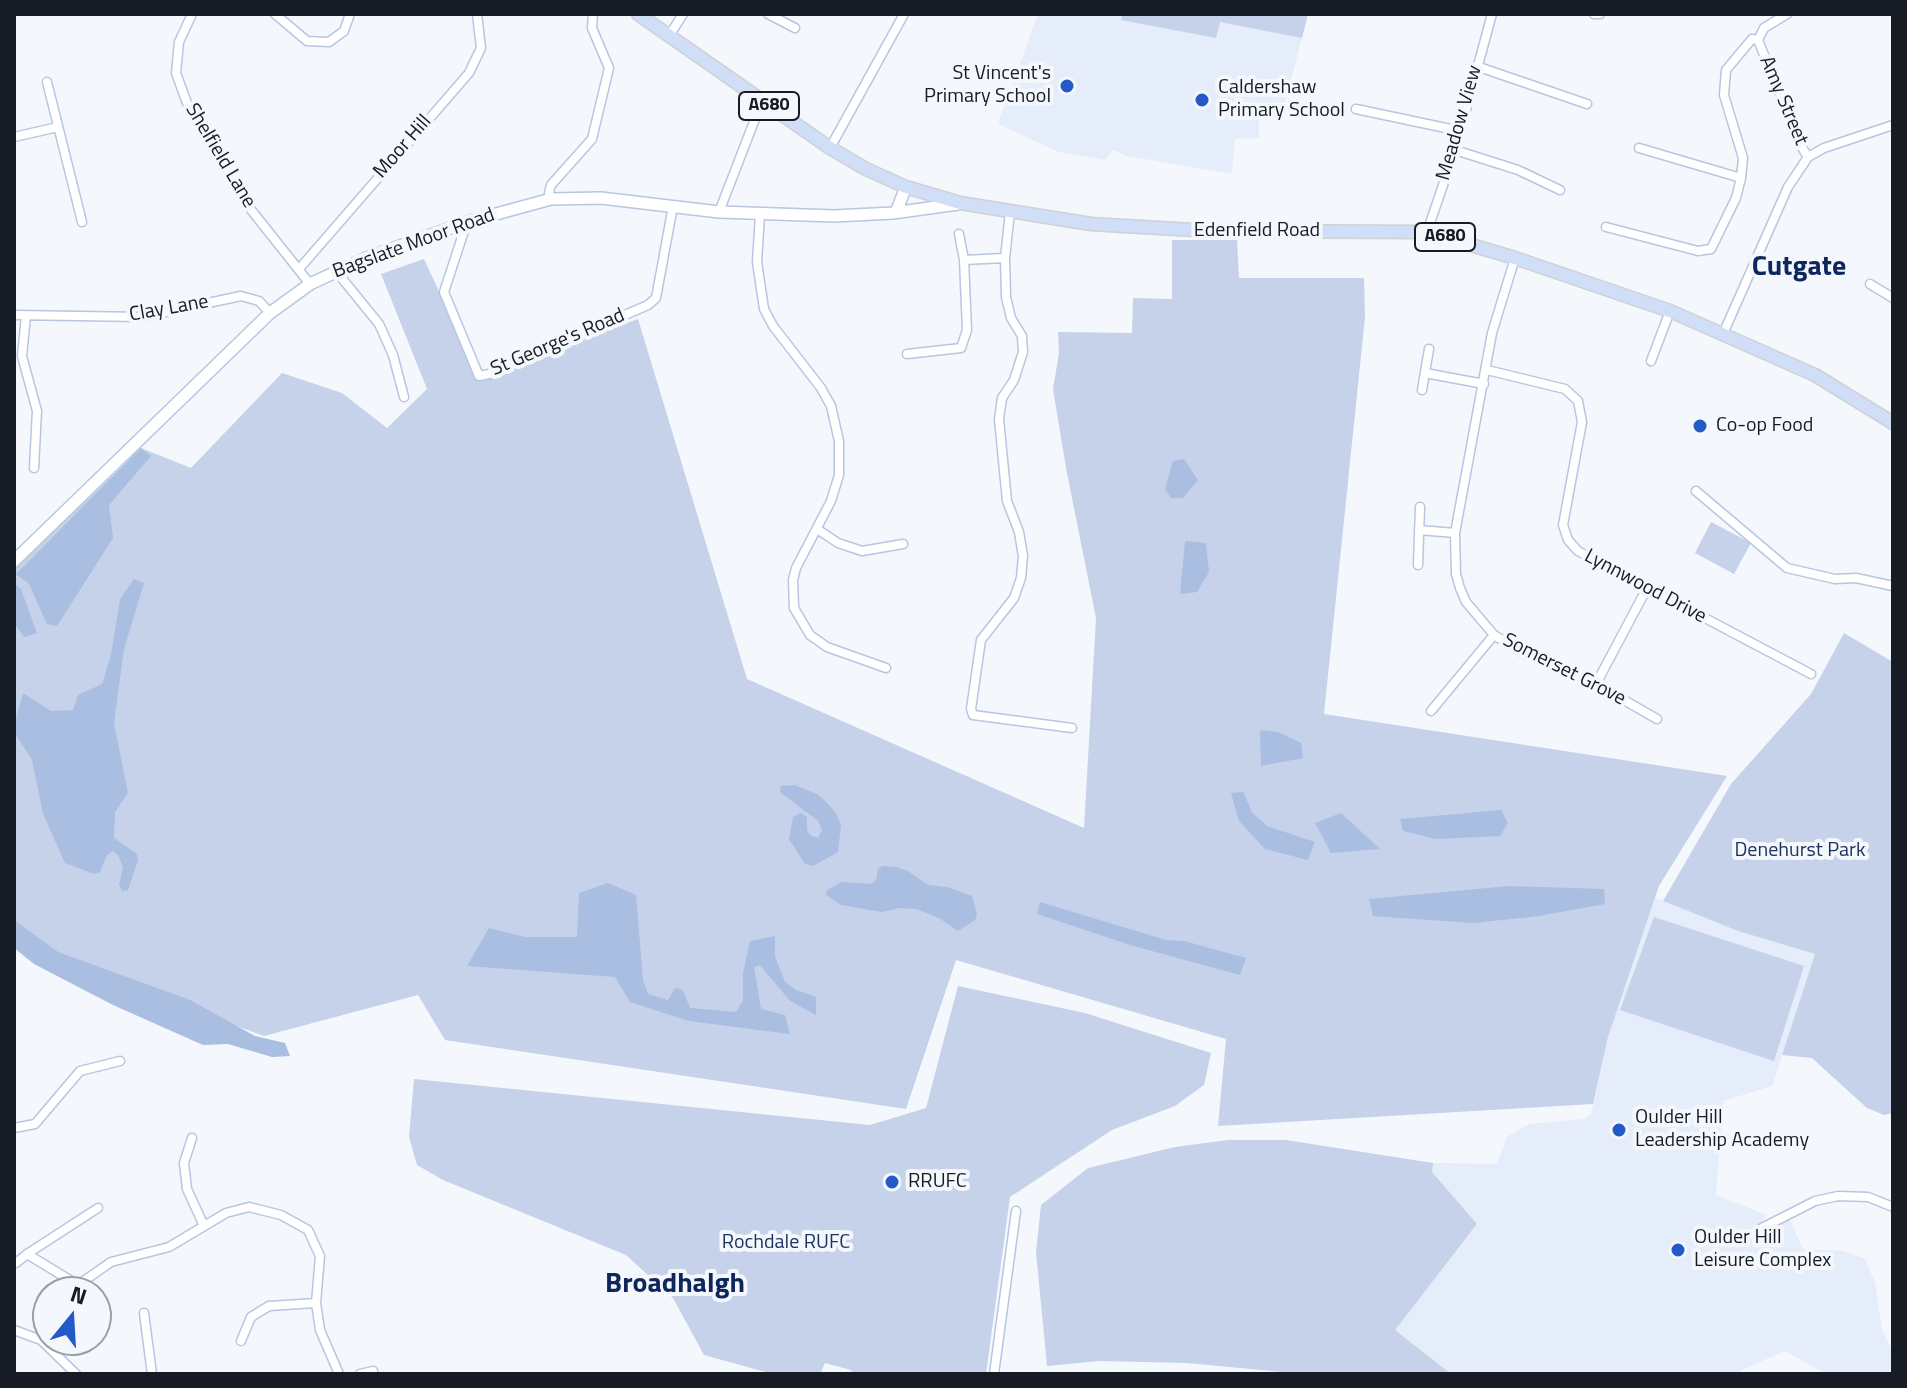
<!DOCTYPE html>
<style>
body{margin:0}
#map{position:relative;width:1907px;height:1388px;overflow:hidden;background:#f4f7fc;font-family:"Titillium Web",sans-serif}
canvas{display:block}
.frame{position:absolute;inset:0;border:16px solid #161b24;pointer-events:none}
.north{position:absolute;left:32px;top:1276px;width:80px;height:80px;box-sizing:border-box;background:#f4f7fc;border:2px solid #9b9fa6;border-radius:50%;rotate:18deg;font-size:22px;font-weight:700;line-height:32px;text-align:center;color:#161b24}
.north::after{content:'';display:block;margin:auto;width:28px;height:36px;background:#245ac7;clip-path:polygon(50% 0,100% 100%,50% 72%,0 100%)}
</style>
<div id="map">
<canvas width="1907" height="1388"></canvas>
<div class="frame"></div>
<div class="north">N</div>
</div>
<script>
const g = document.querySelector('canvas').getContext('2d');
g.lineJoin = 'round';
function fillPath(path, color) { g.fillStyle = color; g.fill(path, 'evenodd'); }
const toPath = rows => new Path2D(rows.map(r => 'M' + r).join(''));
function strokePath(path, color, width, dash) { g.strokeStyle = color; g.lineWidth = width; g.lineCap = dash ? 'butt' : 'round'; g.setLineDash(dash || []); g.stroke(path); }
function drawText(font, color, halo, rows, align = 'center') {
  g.font = font + ' "Titillium Web",sans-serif'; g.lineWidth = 8; g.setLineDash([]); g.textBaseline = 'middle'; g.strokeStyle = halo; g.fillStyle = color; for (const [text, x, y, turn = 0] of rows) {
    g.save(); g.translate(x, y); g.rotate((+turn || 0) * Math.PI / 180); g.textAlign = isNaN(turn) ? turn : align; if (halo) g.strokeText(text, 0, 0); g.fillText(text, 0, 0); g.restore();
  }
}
const built = toPath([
 [1038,14,1308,14,1284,107,1259,108,1259,138,1235,139,1232,174,1127,156,1113,150,1105,160,1059,152,998,124],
 [1655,898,1738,931,1815,954,1772,1086,1723,1101,1716,1195,1766,1215,1758,1230,1761,1236,1790,1220,1803,1249,1844,1251,1865,1259,1875,1283,1882,1330,1893,1352,1893,1374,1827,1374,1785,1351,1741,1370,1740,1374,1451,1374,1394,1330,1477,1225,1432,1172,1433,1163,1497,1164,1507,1137,1529,1124,1584,1119,1591,1115,1608,1037]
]);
const green = toPath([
 [1122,14,1308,14,1302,38,1220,22,1216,38,1121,20],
 [1172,240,1237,240,1239,278,1364,278,1365,317,1324,714,1727,776,1659,886,1608,1037,1593,1104,1218,1126,1226,1039,956,960,906,1109,445,1040,418,995,264,1036,59,961,14,927,14,569,141,448,191,468,282,373,342,393,387,428,427,389,381,274,424,259,480,380,534,356,638,319,747,679,1084,828,1096,618,1066,468,1053,389,1059,353,1058,332,1132,333,1133,298,1172,299],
 [1711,522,1751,543,1734,574,1695,553],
 [1844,633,1893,662,1893,1113,1884,1115,1867,1108,1812,1058,1782,1055,1815,954,1738,931,1663,901,1731,784,1811,694],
 [1654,917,1804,966,1774,1061,1620,1010],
 [958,986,1085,1013,1211,1053,1204,1085,1175,1106,1112,1130,1010,1197,986,1374,853,1374,851,1370,825,1363,820,1374,773,1374,704,1355,673,1298,626,1255,443,1180,417,1165,409,1137,414,1079,870,1125,926,1108],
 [1228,1140,1286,1140,1433,1163,1432,1172,1477,1224,1395,1330,1451,1374,1304,1374,1187,1363,1100,1361,1047,1366,1036,1252,1041,1205,1088,1168,1175,1147]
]);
const forest = toPath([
 [141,448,151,456,109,505,113,538,57,626,47,624,29,584,16,574],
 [1184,459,1198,480,1183,498,1171,498,1165,489,1173,461],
 [1185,541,1206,543,1209,572,1197,592,1180,594],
 [134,579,144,583,124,649,114,723,128,793,115,812,114,838,137,854,138,860,128,890,122,891,119,885,123,867,118,855,113,851,107,855,100,872,94,874,65,863,43,814,32,760,14,732,14,727,23,693,51,711,73,710,78,695,102,684,111,655,120,599],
 [14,583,21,589,37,633,24,637,14,623],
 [1260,730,1278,732,1301,743,1303,758,1261,766],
 [795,785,817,794,826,802,836,813,841,825,838,852,813,866,805,864,789,839,793,817,801,813,807,817,807,830,810,835,818,838,822,830,818,821,780,792,781,786],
 [1243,792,1252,812,1267,826,1315,842,1308,860,1265,849,1239,821,1231,793],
 [1501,810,1508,823,1500,836,1436,839,1403,831,1400,819],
 [1341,813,1380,849,1331,853,1315,823],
 [883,866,896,867,908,871,928,885,947,887,972,896,977,915,975,920,958,931,939,918,916,909,899,908,882,912,841,905,826,895,827,890,842,882,872,884,876,880,878,869],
 [608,883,636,895,643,980,648,994,668,1000,675,988,683,990,690,1008,736,1012,743,1000,743,973,750,941,775,936,775,957,785,982,796,990,816,997,816,1015,790,1001,760,965,754,967,761,1009,785,1015,790,1034,689,1021,630,1002,615,977,467,966,489,928,525,937,577,937,579,893],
 [1509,886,1604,889,1605,904,1539,916,1473,923,1373,916,1369,899],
 [1040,902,1166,940,1184,941,1246,958,1240,975,1130,945,1037,914],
 [14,920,58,952,190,1000,255,1036,285,1043,290,1056,272,1057,228,1044,203,1045,113,1005,34,964,14,948]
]);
const street = toPath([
 [192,14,179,42,176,73,187,103,252,211,310,284],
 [275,14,307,41,329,42,344,31,350,14],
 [768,14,795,28],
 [1594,14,1600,14],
 [669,36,683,14],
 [1476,66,1587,104],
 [47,82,82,222],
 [1356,109,1460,131],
 [14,137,58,127],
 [830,148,904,14],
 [1639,148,1741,178],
 [1455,150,1518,170,1560,190],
 [1808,157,1824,148,1893,125],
 [551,199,549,193,551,185,592,139,609,68,592,28,593,14],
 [719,212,762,101],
 [1010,212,1005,258,1006,297,1011,318,1022,336,1023,352,1014,380,1002,398,999,419,1007,501,1019,532,1023,556,1021,578,1014,598,981,640,971,709,973,715,1072,728],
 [760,214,757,262,764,309,773,326,821,388,831,406,839,441,839,475,831,501,796,568,793,580,794,608,810,635,827,647,886,668],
 [467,222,444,292,479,376,489,374,648,305,656,298,673,206],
 [1606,227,1698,251,1711,249,1736,198,1741,178,1743,158,1724,95,1726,70,1752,39,1758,40,1764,28,1787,14],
 [1427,232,1455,150,1492,14],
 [1515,258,1492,333,1455,533,1456,574,1460,588,1466,602,1494,635,1525,654,1596,684,1657,719],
 [964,260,1005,258],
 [299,269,469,73,481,48,477,14],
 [336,271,379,324,393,355,404,397],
 [1870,284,1893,298],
 [14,315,142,317,241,296,259,301,270,313],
 [26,316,22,356,37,411,34,468],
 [1723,334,1788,187,1808,157,1801,146,1758,40],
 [907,354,961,348,967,330,964,260,959,234],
 [1651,361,1670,311],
 [1487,370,1565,389,1578,401,1582,422,1563,525,1568,540,1578,551,1811,674],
 [1425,373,1484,384],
 [1422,390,1429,349],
 [1696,491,1787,568,1835,579,1856,578,1893,586],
 [817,529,838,543,862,551,903,544],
 [1419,530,1455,533],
 [1418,565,1420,507],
 [1596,684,1647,588],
 [1431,711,1494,635],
 [14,1128,35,1124,80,1071,120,1061],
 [192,1138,184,1163,187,1189,204,1226],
 [1762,1228,1815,1201,1838,1196,1868,1197,1893,1207],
 [16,1263,27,1254],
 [78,1285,27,1254,98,1208],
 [73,1292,78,1285,111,1262,169,1247,226,1213,249,1207,281,1215,308,1230,320,1256,316,1303,320,1330,339,1374],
 [144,1313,152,1374],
 [14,1330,41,1340,76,1374],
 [241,1341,251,1317,269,1306,316,1303],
 [360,1374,373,1371],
 [994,1374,1016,1211]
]);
const secondary = toPath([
 [896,212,906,187],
 [14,561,270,313,310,284,366,258,467,222,551,199,601,198,719,212,834,216,893,213,958,204]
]);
const primary = toPath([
 [638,14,830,148,866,169,906,187,960,203,1091,224,1210,231,1427,232,1515,258,1670,311,1815,375,1893,423]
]);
const markers = [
 [1067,86,8,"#245ac7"],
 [1202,100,8,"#245ac7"],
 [1700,426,8,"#245ac7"],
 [1619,1130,8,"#245ac7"],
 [892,1182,8,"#245ac7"],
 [1678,1250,8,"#245ac7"]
];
const shields = [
 [769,106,60],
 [1445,237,60]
];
const shieldNames = [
 ["A680",769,106],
 ["A680",1445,237]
];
const poiNames = [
 ["St Vincent's",1051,74,"right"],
 ["Primary School",1051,97,"right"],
 ["Caldershaw",1218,88],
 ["Primary School",1218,111],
 ["Co-op Food",1716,426],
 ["Oulder Hill",1635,1118],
 ["Leadership Academy",1635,1141],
 ["RRUFC",908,1182],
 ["Oulder Hill",1694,1238],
 ["Leisure Complex",1694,1261]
];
const streetNames = [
 ["Amy Street",1783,101,67],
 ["Meadow View",1460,123,-74],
 ["Moor Hill",403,147,-49],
 ["Shelfield Lane",220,156,59],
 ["Edenfield Road",1257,231],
 ["Bagslate Moor Road",414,244,-20],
 ["Clay Lane",169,309,-10],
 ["St George's Road",558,343,-23],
 ["Lynnwood Drive",1645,587,28],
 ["Somerset Grove",1564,670,27]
];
const parkNames = [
 ["Denehurst Park",1800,851],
 ["Rochdale RUFC",786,1243]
];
const districtNames = [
 ["Cutgate",1799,268],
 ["Broadhalgh",675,1285]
];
fillPath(built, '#e5ecfa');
fillPath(green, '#c5d2ea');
fillPath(forest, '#aabee1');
strokePath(street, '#b8c6e0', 11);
strokePath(secondary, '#b8c6e0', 14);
strokePath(primary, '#d0d1d3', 15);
strokePath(street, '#fff', 8);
strokePath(secondary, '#fff', 11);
strokePath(primary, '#d0def7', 12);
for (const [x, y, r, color] of markers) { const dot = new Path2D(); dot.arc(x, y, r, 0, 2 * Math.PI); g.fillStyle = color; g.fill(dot); strokePath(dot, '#f4f7fc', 3); }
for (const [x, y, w] of shields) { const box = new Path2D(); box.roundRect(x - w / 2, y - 14, w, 28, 6); g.fillStyle = '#f4f7fc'; g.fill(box); strokePath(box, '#161b24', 2); }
drawText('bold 18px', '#161b24', null, shieldNames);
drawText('20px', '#161b24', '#f4f7fc', poiNames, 'left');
drawText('20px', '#161b24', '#f4f7fc', streetNames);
drawText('20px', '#1d3462', '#f4f7fc', parkNames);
drawText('bold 28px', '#0d275c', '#f4f7fc', districtNames);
</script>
